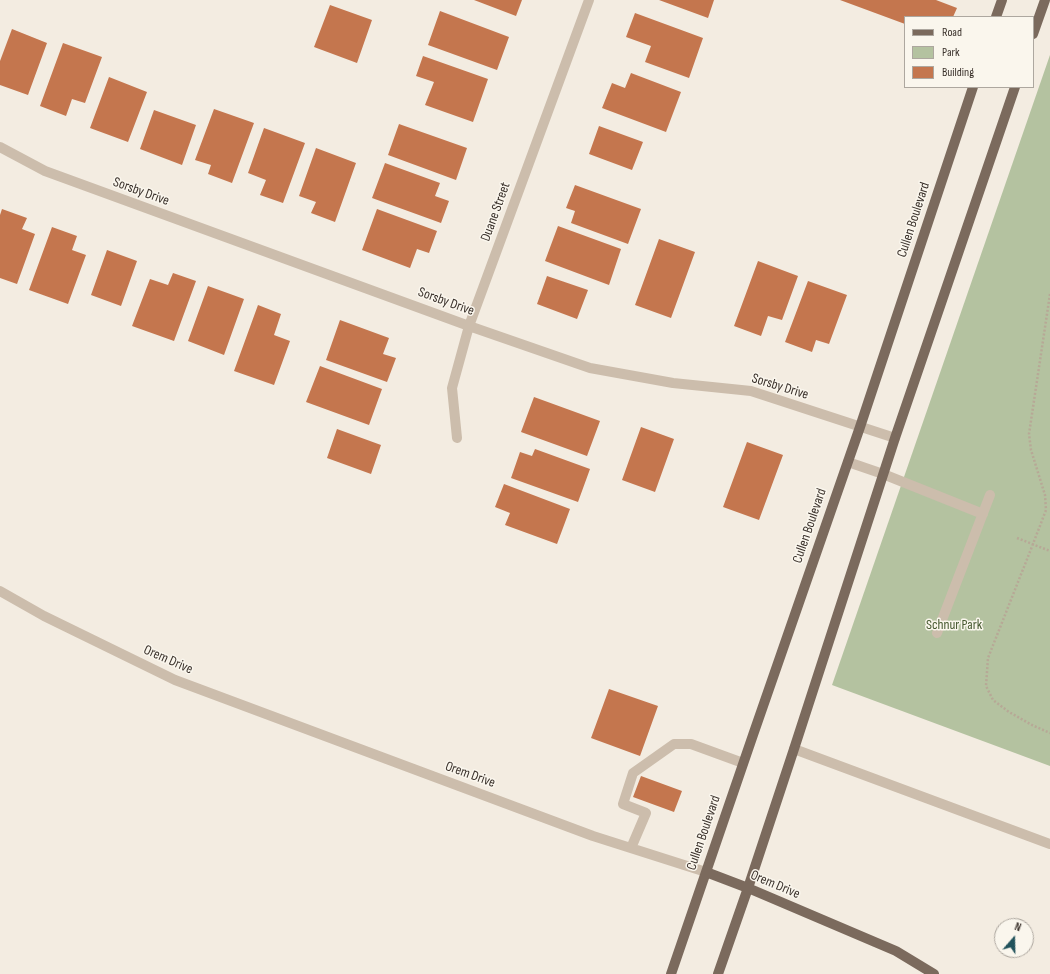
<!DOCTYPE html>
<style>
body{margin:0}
#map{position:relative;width:1050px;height:974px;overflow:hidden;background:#f3ece1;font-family:"Sofia Sans Condensed",sans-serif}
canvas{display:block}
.legend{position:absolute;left:904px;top:16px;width:130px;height:72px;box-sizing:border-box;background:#faf6ed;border:1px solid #ada79f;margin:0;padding:5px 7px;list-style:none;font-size:12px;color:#3a312b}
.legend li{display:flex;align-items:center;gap:8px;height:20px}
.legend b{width:20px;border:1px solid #ada79f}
.north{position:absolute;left:994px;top:918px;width:40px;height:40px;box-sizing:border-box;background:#faf6ed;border:1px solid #ada79f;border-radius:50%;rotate:20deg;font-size:11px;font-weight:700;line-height:16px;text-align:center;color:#3a312b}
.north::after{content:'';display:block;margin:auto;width:14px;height:18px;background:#21525b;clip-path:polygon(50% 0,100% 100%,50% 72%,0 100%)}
</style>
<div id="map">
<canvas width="1050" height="974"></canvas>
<ul class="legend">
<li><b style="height:5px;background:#7b6a5d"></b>Road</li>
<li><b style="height:11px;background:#b4c2a0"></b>Park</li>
<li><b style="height:11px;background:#c4764e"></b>Building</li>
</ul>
<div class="north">N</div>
</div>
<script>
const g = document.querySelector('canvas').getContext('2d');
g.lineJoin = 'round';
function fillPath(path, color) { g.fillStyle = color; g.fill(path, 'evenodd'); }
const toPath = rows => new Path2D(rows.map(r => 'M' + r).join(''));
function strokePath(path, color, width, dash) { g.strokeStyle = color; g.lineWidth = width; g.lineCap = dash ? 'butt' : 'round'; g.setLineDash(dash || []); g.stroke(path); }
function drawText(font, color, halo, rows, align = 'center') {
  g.font = font + ' "Sofia Sans Condensed",sans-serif'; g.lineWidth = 3; g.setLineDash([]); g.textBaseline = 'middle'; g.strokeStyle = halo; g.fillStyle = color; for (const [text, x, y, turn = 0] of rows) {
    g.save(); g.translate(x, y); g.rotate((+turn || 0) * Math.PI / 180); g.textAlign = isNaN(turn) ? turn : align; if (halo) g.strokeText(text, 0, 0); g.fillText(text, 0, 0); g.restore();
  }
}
const green = toPath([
 [1050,55,1050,766,832,685]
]);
const building = toPath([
 [474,0,522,0,516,16],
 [659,0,714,0,708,18],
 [840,0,936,0,957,8,953,17,905,17,905,24],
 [330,5,372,20,357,63,314,47],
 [440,11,509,37,497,70,428,45],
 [635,13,703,38,689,78,645,62,651,46,626,37],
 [12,29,47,43,28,95,0,85,0,61],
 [63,43,102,57,85,103,72,99,66,116,40,106],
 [423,56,488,79,473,122,425,105,434,82,416,76],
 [631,73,681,92,666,132,602,108,612,83,625,88],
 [109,77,147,92,128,142,90,128],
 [214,109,254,123,232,183,208,174,211,165,195,160],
 [154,110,196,125,182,165,140,149],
 [399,124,467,148,456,180,388,155],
 [599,126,643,142,632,170,589,154],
 [264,128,305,143,283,203,260,195,266,180,248,173],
 [316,148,356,163,335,222,311,213,316,202,299,196],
 [385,163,440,183,435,196,449,201,441,223,372,198],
 [575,185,641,209,628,244,571,223,575,211,566,208],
 [2,209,27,218,22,229,35,234,17,284,0,278,0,215],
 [377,209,437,231,429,253,417,249,410,268,362,250],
 [558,226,621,249,609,285,545,261],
 [52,227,77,236,72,250,86,255,68,304,29,290],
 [659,239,695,252,671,318,635,305],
 [107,250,137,261,121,306,91,295],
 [758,261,798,276,782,320,768,316,761,336,734,326],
 [173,273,196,281,174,341,132,326,150,279,168,285],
 [547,276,588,290,577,319,537,304],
 [808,281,847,295,829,344,816,340,812,352,785,342],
 [208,286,244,299,224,355,188,341],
 [258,305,281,314,274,335,290,341,274,385,234,371],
 [340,320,389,338,383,354,396,358,387,382,326,360],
 [320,366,382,389,369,425,306,402],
 [534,397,600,421,587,456,521,432],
 [641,427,674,439,655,492,622,480],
 [337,429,381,445,371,474,327,458],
 [747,442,783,455,759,520,723,507],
 [535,449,590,469,578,502,511,478,520,452,532,456],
 [504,484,570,509,557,544,505,525,510,513,495,507],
 [609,689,658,706,640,756,591,738],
 [641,776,682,791,674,812,633,797]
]);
const path = toPath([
 [1050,294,1029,434,1031,450,1045,495,1046,510,1033,544,988,658,986,686,993,700,1009,712,1032,725,1050,733],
 [1017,538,1050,551]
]);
const minor = toPath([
 [0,147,45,171,469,326,590,368,673,383,751,391,895,438],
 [457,438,452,388,469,326,589,0],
 [848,462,883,474,983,514],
 [0,591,44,616,175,680,593,836,706,872],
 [937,633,990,495],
 [794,749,1050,844],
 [631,848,646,813,623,804,633,773,674,744,691,744,743,763]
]);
const major = toPath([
 [996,17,1002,0],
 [1033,34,1045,0],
 [706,872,748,888,896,951,934,974],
 [671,974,753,735,860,427,973,87],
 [718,974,748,888,794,749,895,438,1015,87]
]);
const streetNames = [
 ["Sorsby Drive",141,192,20],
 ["Duane Street",496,212,-70],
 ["Cullen Boulevard",914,220,-72],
 ["Sorsby Drive",446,302,20],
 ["Sorsby Drive",780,387,17],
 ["Cullen Boulevard",810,526,-71],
 ["Orem Drive",168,660,24],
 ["Orem Drive",470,775,20],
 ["Cullen Boulevard",704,833,-71],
 ["Orem Drive",775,885,23]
];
const parkNames = [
 ["Schnur Park",954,625]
];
fillPath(green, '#b4c2a0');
fillPath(building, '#c4764e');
strokePath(path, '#b7a896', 2.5, [2, 2]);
strokePath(minor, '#ccbdac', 10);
strokePath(major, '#7b6a5d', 10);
drawText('14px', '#3a312b', '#faf6ed', streetNames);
drawText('14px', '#45582f', '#faf6ed', parkNames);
</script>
